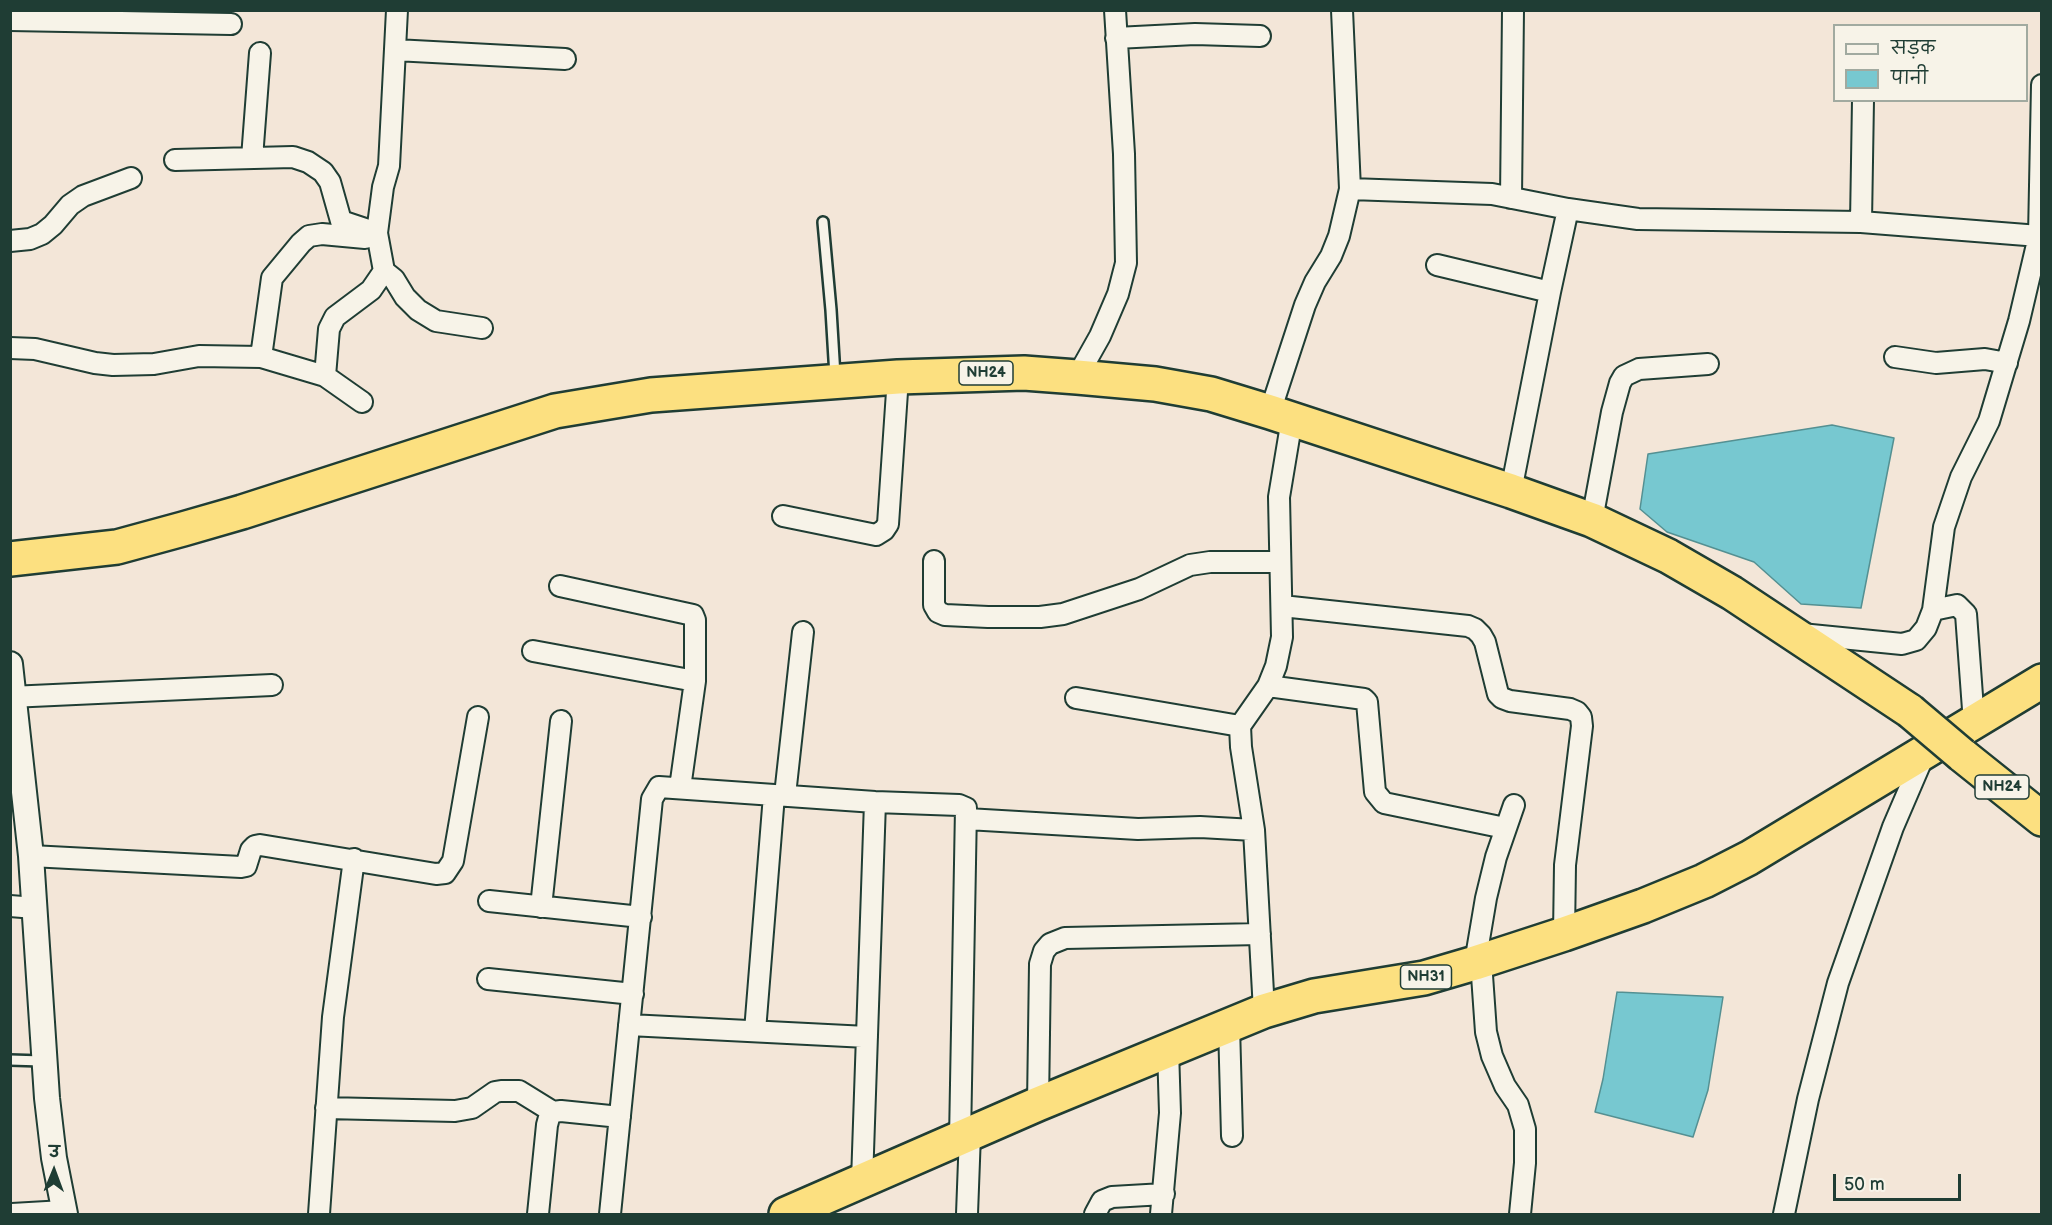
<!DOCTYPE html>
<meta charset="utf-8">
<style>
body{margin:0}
#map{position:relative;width:2052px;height:1225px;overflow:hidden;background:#f3e6d8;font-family:"Balsamiq Sans","Playpen Sans Deva",sans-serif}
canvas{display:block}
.frame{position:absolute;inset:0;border:12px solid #1f3d34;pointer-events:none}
.legend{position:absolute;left:1833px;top:24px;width:195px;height:78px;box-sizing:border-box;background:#f7f3e8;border:2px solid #a1aaa0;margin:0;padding:8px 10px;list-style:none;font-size:18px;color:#1f3d34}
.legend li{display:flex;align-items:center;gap:12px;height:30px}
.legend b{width:30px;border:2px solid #a1aaa0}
.north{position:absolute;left:24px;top:1141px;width:60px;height:60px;-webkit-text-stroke:4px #f7f3e8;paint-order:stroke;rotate:1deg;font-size:16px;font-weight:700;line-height:24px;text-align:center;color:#1f3d34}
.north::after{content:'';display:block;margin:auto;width:21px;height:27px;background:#1f3d34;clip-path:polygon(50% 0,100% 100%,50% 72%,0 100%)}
.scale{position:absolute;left:1833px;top:1174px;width:128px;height:27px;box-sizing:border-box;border:3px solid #1f3d34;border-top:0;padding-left:8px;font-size:18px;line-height:21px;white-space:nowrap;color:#1f3d34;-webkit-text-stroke:4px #f7f3e8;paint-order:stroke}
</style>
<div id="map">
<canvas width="2052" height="1225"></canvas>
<div class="frame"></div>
<ul class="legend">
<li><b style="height:8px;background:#f7f3e8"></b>सड़क</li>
<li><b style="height:16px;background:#77c8d0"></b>पानी</li>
</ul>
<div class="north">उ</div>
<div class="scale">50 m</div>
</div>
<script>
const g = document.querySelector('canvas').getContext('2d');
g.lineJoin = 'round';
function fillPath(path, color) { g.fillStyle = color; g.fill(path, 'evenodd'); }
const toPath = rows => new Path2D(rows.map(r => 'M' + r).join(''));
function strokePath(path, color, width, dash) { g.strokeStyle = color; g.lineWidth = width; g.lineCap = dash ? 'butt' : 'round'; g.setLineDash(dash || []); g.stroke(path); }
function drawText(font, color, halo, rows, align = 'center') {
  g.font = font + ' "Balsamiq Sans",sans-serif'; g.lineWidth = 4.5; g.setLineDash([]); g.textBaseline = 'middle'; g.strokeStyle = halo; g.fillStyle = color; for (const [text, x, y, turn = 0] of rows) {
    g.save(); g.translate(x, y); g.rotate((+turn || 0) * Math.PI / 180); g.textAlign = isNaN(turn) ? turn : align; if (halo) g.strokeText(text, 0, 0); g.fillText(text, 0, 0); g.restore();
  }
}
const water = toPath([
 [1832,425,1894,438,1861,608,1801,604,1754,562,1667,532,1640,509,1648,454,1832,425],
 [1617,992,1723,997,1708,1090,1693,1137,1595,1112,1603,1079,1617,992]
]);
const service = toPath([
 [823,222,831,310,835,376],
 [10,1060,42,1061]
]);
const minor = toPath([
 [10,20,231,24],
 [1116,38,1195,34,1260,36],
 [395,50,565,59],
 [252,158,260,53],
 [175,160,293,157,308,162,323,172,330,182,341,221,377,233],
 [1350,189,1492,194,1568,209,1638,219,1861,222,2039,236],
 [1511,198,1513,10],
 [1861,222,1863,100],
 [10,241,30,239,42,234,53,225,70,205,83,196,131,178],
 [1437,265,1550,292],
 [384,271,394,279,405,297,418,310,436,321,482,328],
 [10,348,35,349,95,363,113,365,154,364,199,356,261,357,325,376,362,402],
 [261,357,272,278,301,243,309,236,322,234,365,238],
 [1895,357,1936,363,1985,359,2007,363],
 [325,376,329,329,335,317,371,290,384,271,377,233,383,187,389,166,397,10],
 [1077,377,1100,336,1118,294,1126,263,1124,154,1115,10],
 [1270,412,1305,305,1315,282,1331,256,1339,236,1350,189,1342,10],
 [1511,491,1550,292,1568,209],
 [783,516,876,535,884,530,888,524,898,377],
 [1592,520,1612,412,1620,383,1624,376,1639,369,1708,364],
 [934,561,934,605,938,612,945,615,988,617,1040,617,1063,614,1139,589,1190,565,1210,562,1280,562],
 [560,586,693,615,695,620,695,681],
 [1282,606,1468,626,1475,629,1481,635,1485,642,1498,694,1502,698,1510,701,1570,709,1577,712,1581,717,1582,726,1565,865,1564,934],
 [1933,610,1957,605,1966,614,1974,723],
 [1801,634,1902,644,1916,640,1926,628,1933,610,1944,527,1961,477,1989,421,2019,321,2039,236,2042,85],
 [533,651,695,681,680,788],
 [1268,686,1364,699,1367,702,1375,792,1384,803,1505,828],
 [10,697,272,685],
 [1076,698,1240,726],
 [785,795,803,632],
 [967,819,1138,829,1200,827,1254,830],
 [31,856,241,867,246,866,251,850,255,846,260,845,436,874,445,873,453,861,478,717],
 [489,901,641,917],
 [10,906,35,908],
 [541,907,561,721],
 [1481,961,1486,1032,1492,1056,1505,1086,1518,1105,1525,1129,1525,1163,1520,1214],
 [1475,963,1486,898,1496,857,1514,805],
 [488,979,633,994],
 [1264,1011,1254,830,1241,747,1240,726,1268,686,1276,666,1282,637,1279,497,1292,419],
 [629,1025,867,1037],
 [1229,1025,1232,1136],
 [755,1031,774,795],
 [1038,1104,1040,964,1044,951,1050,944,1065,938,1260,934],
 [326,1108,455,1111,472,1108,495,1092,501,1091,519,1091,553,1112],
 [862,1181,875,802],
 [12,1214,64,1211],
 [319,1214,333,1017,354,859],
 [538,1214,547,1125,550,1114,553,1112,561,1111,620,1117],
 [610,1214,652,799,659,787,875,802,959,805,966,808,960,1139],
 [967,1214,970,1134],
 [1095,1214,1102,1201,1112,1197,1164,1194],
 [1161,1214,1170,1113,1168,1049],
 [1784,1214,1808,1099,1838,983,1893,827,1924,755]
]);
const tertiary = toPath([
 [10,664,31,856,47,1098,54,1158,65,1214]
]);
const trunk = toPath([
 [10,559,117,547,183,529,242,512,555,411,651,395,898,377,1024,373,1077,377,1155,384,1211,394,1270,412,1511,491,1592,520,1668,556,1732,593,1910,711],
 [1962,755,2042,819],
 [786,1214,1038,1104,1264,1011,1314,996,1424,978,1475,963,1564,934,1643,906,1704,881,1749,858,2042,681]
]);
const trunkBridge = toPath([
 [1910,711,1962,755]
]);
const shields = [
 [986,373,54],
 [2002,787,54],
 [1426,977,51]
];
const shieldNames = [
 ["NH24",986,373],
 ["NH24",2002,787],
 ["NH31",1426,977]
];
fillPath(water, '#77c8d0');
strokePath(water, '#549092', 1.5);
strokePath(service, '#1f3d34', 14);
strokePath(minor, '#1f3d34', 24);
strokePath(tertiary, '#1f3d34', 28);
strokePath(trunk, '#1f3d34', 38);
strokePath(service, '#f7f3e8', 9);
strokePath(minor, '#f7f3e8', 20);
strokePath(tertiary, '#f7f3e8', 24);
strokePath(trunk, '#fce080', 33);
strokePath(trunkBridge, '#1f3d34', 38, []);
strokePath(trunkBridge, '#fce080', 33);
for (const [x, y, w] of shields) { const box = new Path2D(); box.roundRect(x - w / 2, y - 12, w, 24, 4.5); g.fillStyle = '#f7f3e8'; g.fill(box); strokePath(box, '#1f3d34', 1.5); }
drawText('bold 15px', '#1f3d34', null, shieldNames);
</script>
